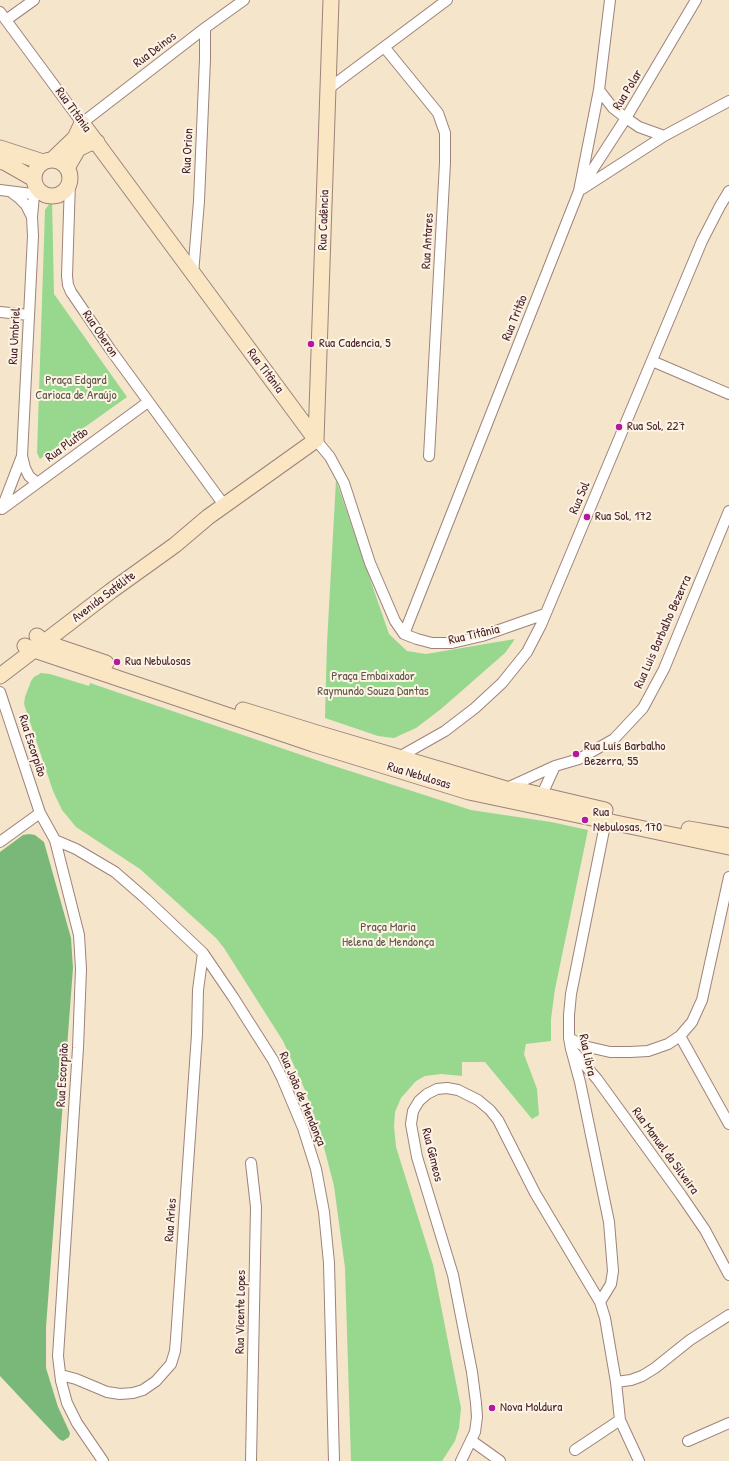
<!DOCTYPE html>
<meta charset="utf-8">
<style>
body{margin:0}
canvas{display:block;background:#f4e5cb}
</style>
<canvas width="729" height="1461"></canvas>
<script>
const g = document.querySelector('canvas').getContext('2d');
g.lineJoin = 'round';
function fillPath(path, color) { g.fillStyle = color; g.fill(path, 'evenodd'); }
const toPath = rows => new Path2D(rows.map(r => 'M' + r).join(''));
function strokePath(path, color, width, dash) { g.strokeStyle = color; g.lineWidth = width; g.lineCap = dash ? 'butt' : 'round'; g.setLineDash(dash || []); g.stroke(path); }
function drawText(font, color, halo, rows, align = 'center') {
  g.font = font + ' "Patrick Hand",sans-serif'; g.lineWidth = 4; g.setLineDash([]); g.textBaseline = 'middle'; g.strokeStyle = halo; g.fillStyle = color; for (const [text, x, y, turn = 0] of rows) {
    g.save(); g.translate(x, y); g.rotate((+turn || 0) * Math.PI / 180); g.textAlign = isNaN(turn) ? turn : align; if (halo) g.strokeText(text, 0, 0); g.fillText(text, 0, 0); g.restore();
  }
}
const green = toPath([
 [52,200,54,294,127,397,40,459,37,453,45,210],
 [336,480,389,634,407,651,426,654,515,639,505,653,441,709,416,728,394,738,378,736,325,718,327,643],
 [41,673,50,674,89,686,90,683,328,764,471,810,551,822,588,830,555,989,551,1019,551,1041,526,1044,524,1054,537,1089,539,1115,532,1119,485,1062,462,1062,462,1076,441,1074,425,1076,416,1081,401,1098,395,1112,394,1126,396,1147,433,1265,461,1408,459,1428,455,1441,442,1461,351,1461,345,1268,334,1186,320,1132,305,1090,283,1041,224,948,216,938,140,869,76,827,62,810,53,791,24,704,25,697,31,681,34,677]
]);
const forest = toPath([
 [29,834,35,835,44,842,71,938,73,968,46,1327,46,1368,58,1407,70,1433,69,1437,63,1441,59,1439,0,1376,0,852,23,835]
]);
const street = toPath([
 [0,12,82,123,205,28,244,0],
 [6,20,34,0],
 [385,48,438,113,445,133,445,163,429,456],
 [328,89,447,0],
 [599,90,613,108,626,118,639,127,664,136],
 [70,181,67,276,68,285,71,292,110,349,224,505],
 [582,186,626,118,696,0],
 [582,189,664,136,729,101],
 [0,190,48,196],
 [11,192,19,198,26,205,32,217],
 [193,274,199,201,205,59,205,28],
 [0,312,29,315],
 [652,361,729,394],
 [316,440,330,457,344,483,370,563,395,621,404,634,417,639,432,643,452,643,482,636,545,614],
 [22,456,25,468,29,476,37,483],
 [2,508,22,456,33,236,32,217,34,195,36,187],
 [2,509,148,402],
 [404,634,579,191,599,90,610,0],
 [0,692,40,813,55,840,79,935,81,969,78,1048,58,1356,61,1381,67,1403,77,1423,103,1461],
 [399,759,399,757,445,731,475,708,502,683,527,652,541,625,702,241,720,206,729,191],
 [507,788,555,766,579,759,614,739,643,708,664,669,729,511],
 [539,801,555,766],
 [55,840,76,849,115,872,146,899,203,953,233,997,273,1060,282,1078,303,1128,316,1169,324,1212,329,1263,334,1461],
 [0,842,40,813],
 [680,1036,729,1124],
 [569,1038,584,1046,610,1052,630,1052,648,1051,668,1044,680,1036,692,1022,702,1000,729,877],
 [572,1050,597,1079,681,1195,705,1230,729,1275],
 [600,1302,611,1284,613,1271,609,1222,580,1082,571,1049,569,1038,569,1015,571,994,607,815],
 [61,1375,76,1379,107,1392,120,1394,133,1393,143,1390,156,1381,171,1364,175,1351,176,1339,197,1034,198,990,203,953],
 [616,1382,631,1380,642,1376,655,1368,690,1340,729,1315],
 [472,1441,500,1461],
 [688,1441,729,1423],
 [575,1450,620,1420],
 [251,1461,256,1207,251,1163],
 [461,1461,475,1432,477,1417,476,1403,472,1372,453,1275,417,1157,411,1124,413,1111,419,1101,427,1094,437,1089,447,1088,458,1090,478,1100,490,1110,498,1120,535,1193,600,1302,605,1318,616,1382,620,1420,639,1461]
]);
const secondary = toPath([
 [82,123,316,440],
 [0,148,43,162],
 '34 178a18 18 0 1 1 36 0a18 18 0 1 1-36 0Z',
 [52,160,75,138,82,123],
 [0,161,6,163,34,179],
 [67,168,78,149,88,144,97,142],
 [316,440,331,0],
 [37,636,44,642,106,663],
 [25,646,34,650,313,744,469,792,729,847],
 [0,676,111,591,175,545,208,517,316,440],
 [243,710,317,733,506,789,524,791,605,810],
 [689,829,729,836]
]);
const markers = [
 [311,344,4,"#b5179e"],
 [619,427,4,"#b5179e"],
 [587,517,4,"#b5179e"],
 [117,662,4,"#b5179e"],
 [576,754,4,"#b5179e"],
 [585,820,4,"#b5179e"],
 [492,1408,4,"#b5179e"]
];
const streetNames = [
 ["Rua Deinos",155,50,-37],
 ["Rua Polar",628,90,-59],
 ["Rua Titânia",73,110,54],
 ["Rua Orion",188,151,-87],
 ["Rua Cadência",324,220,-88],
 ["Rua Antares",428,241,-87],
 ["Rua Tritão",515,318,-68],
 ["Rua Oberon",100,334,56],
 ["Rua Umbriel",15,336,-87],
 ["Rua Titânia",265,371,53],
 ["Rua Plutão",67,445,-36],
 ["Rua Sol",580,498,-67],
 ["Avenida Satélite",104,597,-37],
 ["Rua Luis Barbalho Bezerra",663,632,-66],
 ["Rua Titânia",474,635,-13],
 ["Rua Escorpião",32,746,72],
 ["Rua Nebulosas",419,776,17],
 ["Rua Libra",587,1055,78],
 ["Rua Escorpião",63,1075,-87],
 ["Rua João de Mendonça",302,1099,67],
 ["Rua Manuel da Silveira",665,1151,54],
 ["Rua Gêmeos",432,1155,76],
 ["Rua Aries",171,1220,-86],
 ["Rua Vicente Lopes",241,1312,-89]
];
const poiNames = [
 ["Rua Cadencia, 5",319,344],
 ["Rua Sol, 227",627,427],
 ["Rua Sol, 172",595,517],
 ["Rua Nebulosas",125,662],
 ["Rua Luís Barbalho",584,747],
 ["Bezerra, 55",584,762],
 ["Rua",593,813],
 ["Nebulosas, 170",593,828],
 ["Nova Moldura",500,1408]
];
const parkNames = [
 ["Praça Edgard",76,381],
 ["Carioca de Araújo",76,396],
 ["Praça Embaixador",373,677],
 ["Raymundo Souza Dantas",373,692],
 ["Praça Maria",388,928],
 ["Helena de Mendonça",388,943]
];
fillPath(green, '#98d88e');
fillPath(forest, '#7ab879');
strokePath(street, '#9f827b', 12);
strokePath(secondary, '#9f827b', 17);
strokePath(street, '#fff', 10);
strokePath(secondary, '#fbe6c4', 15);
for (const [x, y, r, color] of markers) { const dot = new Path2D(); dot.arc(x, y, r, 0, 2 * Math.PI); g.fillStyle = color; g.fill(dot); strokePath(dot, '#fcf5e5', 1.5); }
drawText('13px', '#4a1f2b', '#fcf5e5', streetNames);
drawText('13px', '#4a1f2b', '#fcf5e5', poiNames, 'left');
drawText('13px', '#615649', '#fcf5e5', parkNames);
</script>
